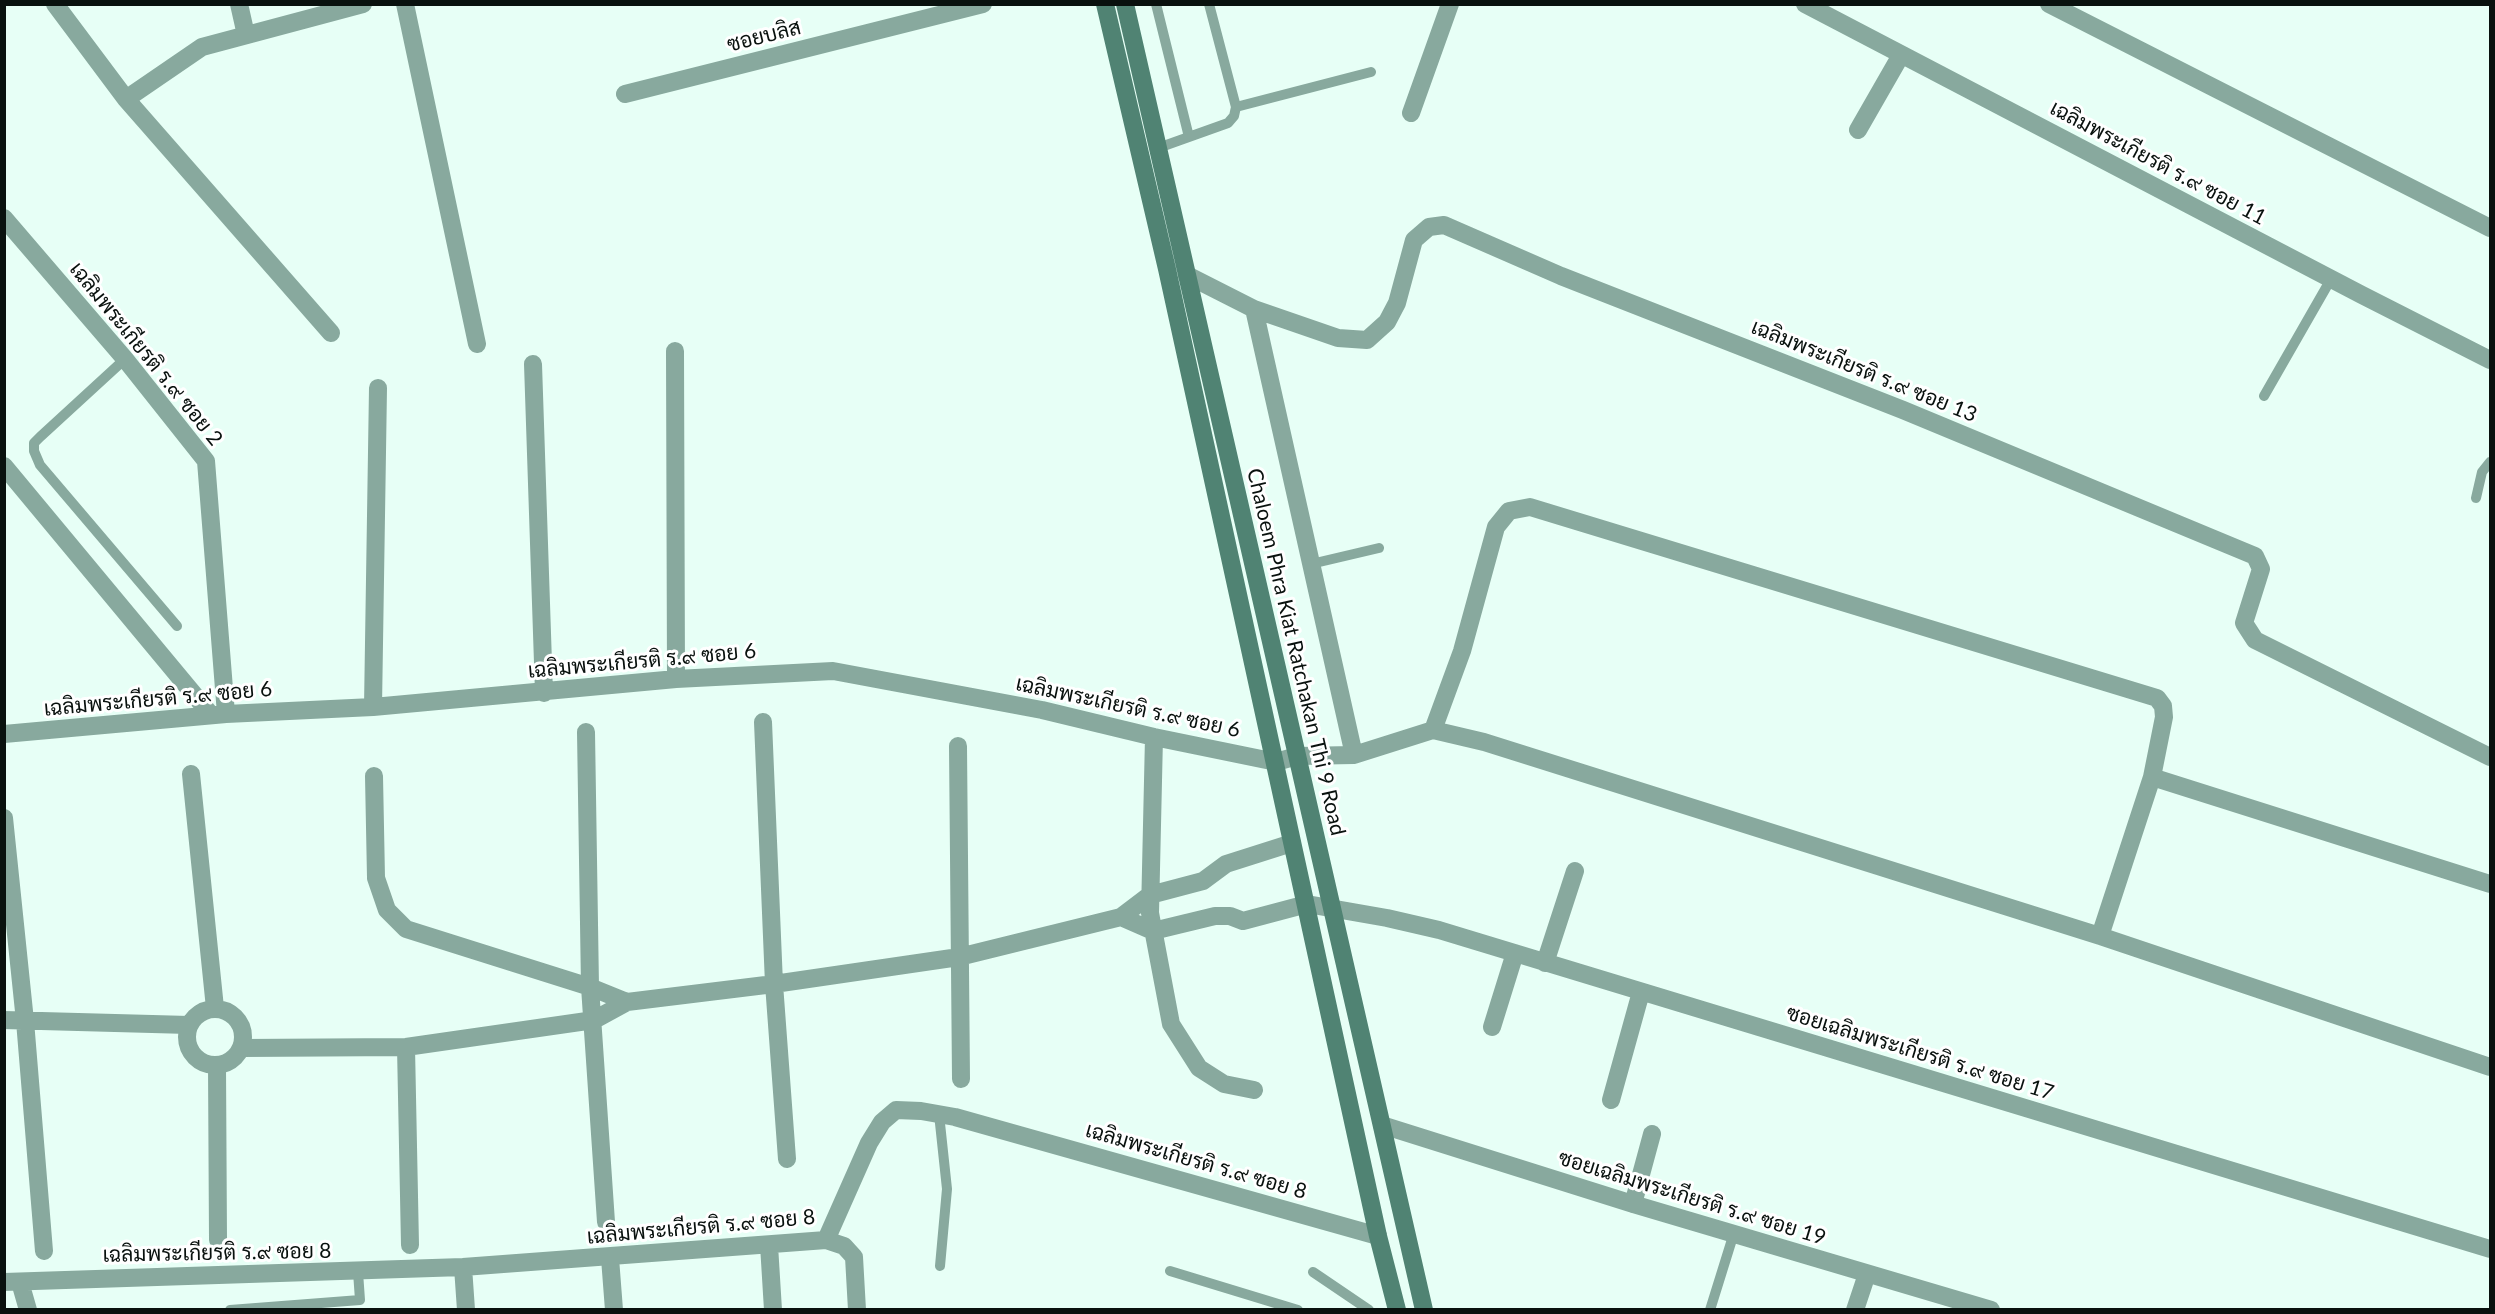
<!DOCTYPE html>
<meta charset="utf-8">
<style>
body{margin:0}
#map{position:relative;width:2495px;height:1314px;overflow:hidden;background:#e7fff6;font-family:Lato,sans-serif}
canvas{display:block}
.frame{position:absolute;inset:0;border:6px solid #09110e;pointer-events:none}
</style>
<div id="map">
<canvas width="2495" height="1314"></canvas>
<div class="frame"></div>
</div>
<script>
const g = document.querySelector('canvas').getContext('2d');
g.lineJoin = 'round';
const toPath = rows => new Path2D(rows.map(r => 'M' + r).join(''));
function strokePath(path, color, width, dash) { g.strokeStyle = color; g.lineWidth = width; g.lineCap = dash ? 'butt' : 'round'; g.setLineDash(dash || []); g.stroke(path); }
function drawText(font, color, halo, rows, align = 'center') {
  g.font = font + ' Lato,Sarabun,sans-serif'; g.lineWidth = 6; g.setLineDash([]); g.textBaseline = 'middle'; g.strokeStyle = halo; g.fillStyle = color; for (const [text, x, y, turn = 0] of rows) {
    g.save(); g.translate(x, y); g.rotate((+turn || 0) * Math.PI / 180); g.textAlign = isNaN(turn) ? turn : align; if (halo) g.strokeText(text, 0, 0); g.fillText(text, 0, 0); g.restore();
  }
}
const lane = toPath([
 [1156,4,1189,137],
 [1236,107,1371,72],
 [1158,148,1228,123,1234,116,1236,107,1209,4],
 [125,359,40,437,34,443,34,451,40,465,177,626],
 [2264,396,2331,279],
 [2476,498,2482,472,2490,462],
 [1311,564,1379,548],
 [939,1114,947,1189,940,1266],
 [1170,1271,1298,1310],
 [1313,1272,1369,1310],
 [230,1310,360,1300,358,1272],
 [1710,1310,1734,1233]
]);
const street = toPath([
 [55,4,126,99,331,333],
 [239,4,246,35],
 [405,4,477,344],
 [1805,4,2362,295,2490,360],
 [2049,4,2490,228],
 [625,94,983,4],
 [126,99,202,47,363,4],
 [1411,113,1450,4],
 [1858,130,1901,55],
 [4,218,125,359,206,461,226,714],
 [1187,275,1254,309,1338,338,1367,340,1387,322,1397,303,1414,240,1429,227,1444,225,1561,276,1903,410,2255,556,2261,569,2244,623,2255,640,2490,757],
 [1254,309,1354,755],
 [675,351,676,679],
 [533,364,544,693],
 [4,466,211,715],
 [373,707,378,388],
 [763,722,774,984,787,1159],
 [586,732,590,987,606,1222],
 [4,734,226,714,373,707,676,679,833,671,1042,710,1154,737,1276,762,1297,756,1354,755,1433,730],
 [1154,737,1150,913,1171,1024,1199,1068,1224,1084,1254,1090],
 [958,746,961,1079],
 [191,774,215,1008],
 [374,776,376,878,387,910,406,929,590,987,627,1002],
 [4,818,25,1021,44,1251],
 [2490,884,2152,777,2164,717,2163,706,2157,698,1530,507,1509,511,1496,527,1462,651,1433,730,1484,742,2100,936,2490,1067],
 [1121,917,1153,931,1215,916,1230,916,1243,921,1307,904,1387,918,1439,930,2490,1249],
 [2100,936,2152,777],
 [1545,963,1575,871],
 '187 1037a28 28 0 1 1 56 0a28 28 0 1 1-56 0Z',
 [4,1020,189,1025],
 [1492,1027,1515,953],
 [406,1047,410,1245],
 [242,1048,406,1047,594,1020,627,1002,774,984,959,957,1121,917,1150,895,1203,881,1226,864,1292,843],
 [217,1066,218,1240],
 [1611,1100,1641,992],
 [1382,1125,1633,1204,1991,1310],
 [1633,1204,1652,1134],
 [826,1240,844,1246,854,1257,857,1310],
 [769,1245,773,1310],
 [610,1258,614,1310],
 [463,1267,466,1310],
 [4,1282,463,1267,826,1240,869,1143,882,1122,896,1110,921,1111,955,1117,1378,1236],
 [20,1282,28,1310],
 [1855,1310,1867,1274]
]);
const secondary = toPath([
 [1105,4,1167,269,1378,1236,1397,1310],
 [1125,4,1424,1310]
]);
const streetNames = [
 ["ซอยบลิส",764,36,-14],
 ["เฉลิมพระเกียรติ ร.๙ ซอย 11",2158,163,28],
 ["เฉลิมพระเกียรติ ร.๙ ซอย 2",146,354,51],
 ["เฉลิมพระเกียรติ ร.๙ ซอย 13",1864,371,22],
 ["Chaloem Phra Kiat Ratchakan Thi 9 Road",1296,652,77],
 ["เฉลิมพระเกียรติ ร.๙ ซอย 6",642,661,-5],
 ["เฉลิมพระเกียรติ ร.๙ ซอย 6",158,699,-5],
 ["เฉลิมพระเกียรติ ร.๙ ซอย 6",1128,707,12],
 ["ซอยเฉลิมพระเกียรติ ร.๙ ซอย 17",1920,1053,17],
 ["เฉลิมพระเกียรติ ร.๙ ซอย 8",1196,1161,16],
 ["ซอยเฉลิมพระเกียรติ ร.๙ ซอย 19",1692,1198,17],
 ["เฉลิมพระเกียรติ ร.๙ ซอย 8",701,1227,-5],
 ["เฉลิมพระเกียรติ ร.๙ ซอย 8",217,1253,-1]
];
strokePath(lane, '#88a99e', 10);
strokePath(street, '#88a99e', 18);
strokePath(secondary, '#508373', 18);
drawText('21px', '#09110e', '#fff', streetNames);
</script>
